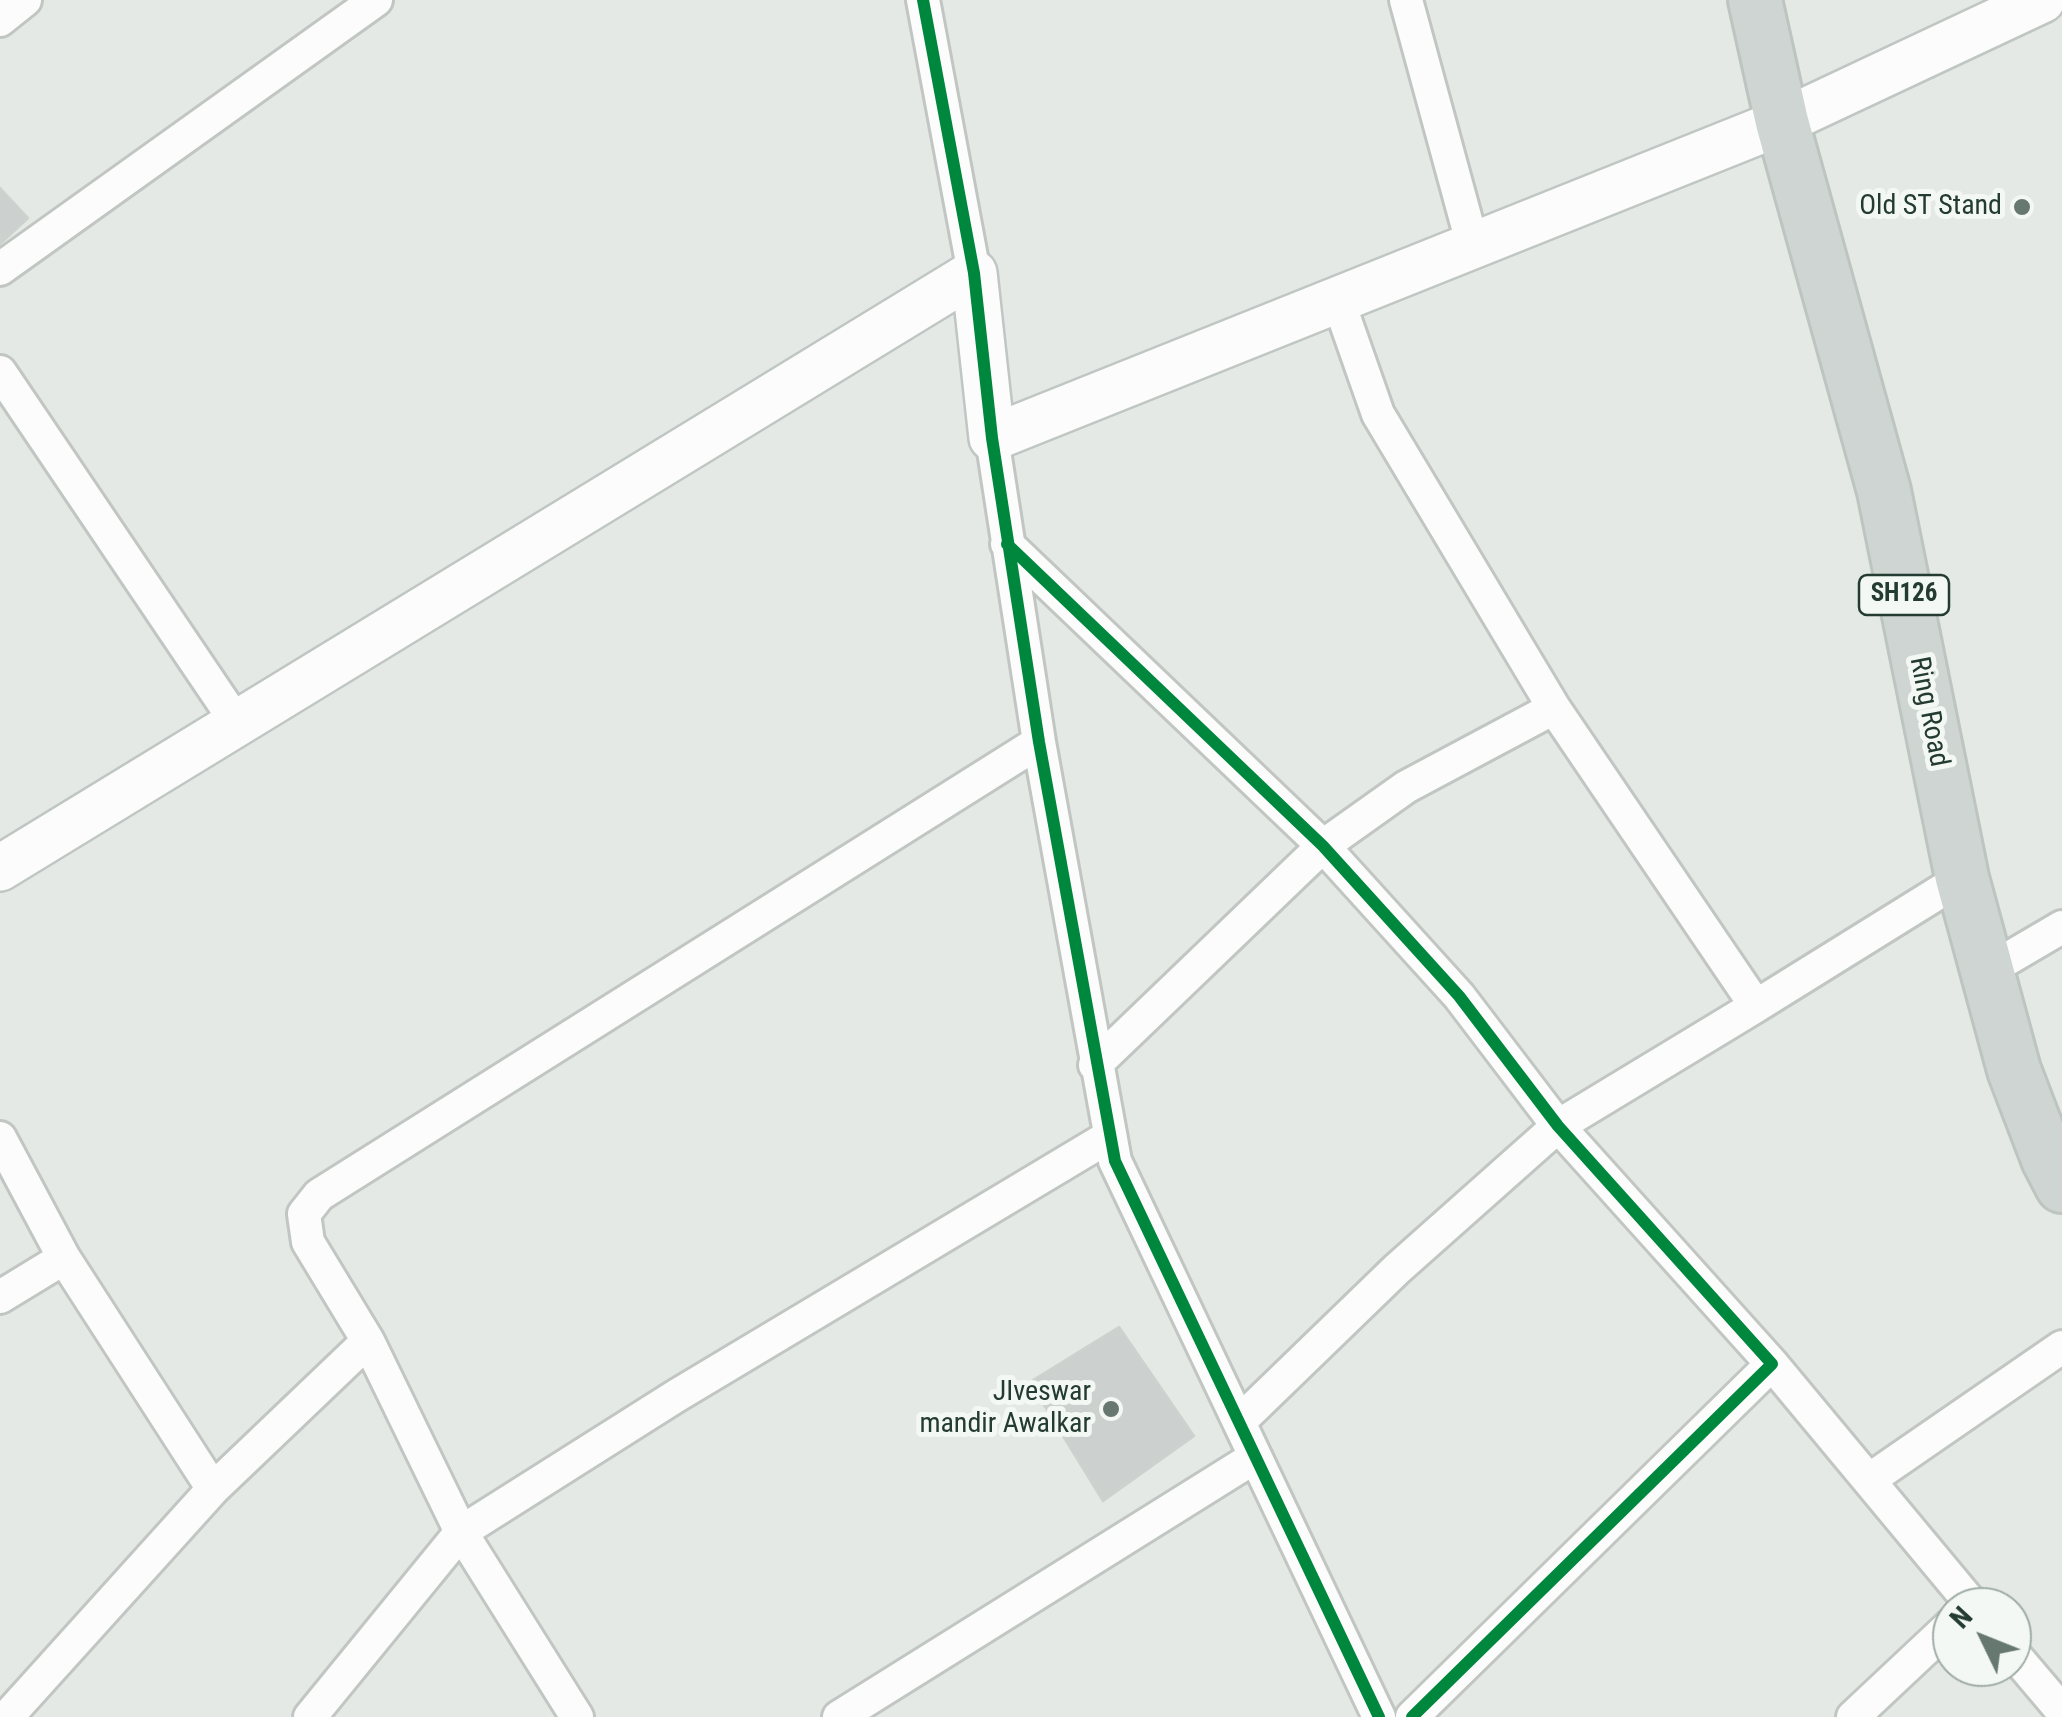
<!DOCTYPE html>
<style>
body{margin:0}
#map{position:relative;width:2062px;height:1717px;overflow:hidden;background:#e4e9e6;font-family:"Roboto Condensed",sans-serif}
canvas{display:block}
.north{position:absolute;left:1932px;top:1587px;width:100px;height:100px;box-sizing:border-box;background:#f3f8f4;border:2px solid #a0aca6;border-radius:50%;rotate:313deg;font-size:28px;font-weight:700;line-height:40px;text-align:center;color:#233b31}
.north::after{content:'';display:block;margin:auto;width:35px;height:45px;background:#677870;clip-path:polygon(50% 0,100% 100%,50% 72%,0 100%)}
</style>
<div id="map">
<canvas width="2062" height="1717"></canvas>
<div class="north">N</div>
</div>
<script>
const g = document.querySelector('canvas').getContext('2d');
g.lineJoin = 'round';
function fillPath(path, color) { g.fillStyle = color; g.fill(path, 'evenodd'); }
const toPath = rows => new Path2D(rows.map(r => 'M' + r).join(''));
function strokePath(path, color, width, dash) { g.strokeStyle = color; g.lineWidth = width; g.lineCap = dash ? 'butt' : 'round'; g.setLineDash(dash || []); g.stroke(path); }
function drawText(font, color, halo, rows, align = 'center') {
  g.font = font + ' "Roboto Condensed",sans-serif'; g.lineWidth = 10; g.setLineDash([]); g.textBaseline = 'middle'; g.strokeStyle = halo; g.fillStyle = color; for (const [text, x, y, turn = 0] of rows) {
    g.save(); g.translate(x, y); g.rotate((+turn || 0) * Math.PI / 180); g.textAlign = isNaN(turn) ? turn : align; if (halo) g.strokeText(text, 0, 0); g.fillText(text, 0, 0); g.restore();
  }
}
const building = toPath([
 [0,188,28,218,0,244,0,188],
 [1119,1327,1194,1436,1103,1501,1030,1382,1119,1327]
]);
const street = toPath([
 [923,0,974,273],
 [1406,0,1473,246],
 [0,20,25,0],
 [0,269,376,0],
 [0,372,237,723],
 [992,438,1039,742,1115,1161,1379,1717],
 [1007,544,1323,846,1459,996,1558,1126,1772,1364,1412,1717],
 [1987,971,2062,927],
 [1756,1006,1962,878],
 [1095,1065,1323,846,1406,787,1554,708],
 [0,1138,64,1258,213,1489],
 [0,1297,64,1258],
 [1772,1364,1974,1607],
 [1239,1422,1397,1269,1558,1126,1756,1006,1554,708,1378,414,1338,300],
 [1869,1480,2062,1347],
 [2012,1652,2062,1711],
 [7,1717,213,1489,368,1341],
 [310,1717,461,1532,676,1396,1110,1136],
 [577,1717,461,1532,368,1341,308,1242,304,1214,319,1195,1039,742],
 [839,1717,1255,1457],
 [1853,1717,1952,1624]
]);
const secondary = toPath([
 [0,868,974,273,992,438,1782,122,2042,0]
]);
const primary = toPath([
 [1755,0,1782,122,1884,491,1962,878,2014,1070,2048,1159,2062,1186]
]);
const cycleway = toPath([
 [923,0,974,273,992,438,1039,742,1115,1161,1379,1717],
 [1007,544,1323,846,1459,996,1558,1126,1772,1364,1412,1717]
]);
const markers = [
 [2022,207,10,"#677870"],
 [1111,1409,10,"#677870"]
];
const shields = [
 [1904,595,90]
];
const shieldNames = [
 ["SH126",1904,595]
];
const poiNames = [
 ["Old ST Stand",2002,207],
 ["JIveswar",1091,1393],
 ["mandir Awalkar",1091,1425]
];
const streetNames = [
 ["Ring Road",1928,712,79]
];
fillPath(building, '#ccd0ce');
strokePath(building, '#cdd2cf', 2.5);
strokePath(street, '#c1c6c3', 38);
strokePath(secondary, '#c0c6c3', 50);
strokePath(primary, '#bdc5c1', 58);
strokePath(street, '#fbfcfb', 32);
strokePath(secondary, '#fbfcfb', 45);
strokePath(primary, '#ced5d2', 52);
strokePath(cycleway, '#00873e', 12);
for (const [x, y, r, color] of markers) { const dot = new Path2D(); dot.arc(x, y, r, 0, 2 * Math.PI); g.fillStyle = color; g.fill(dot); strokePath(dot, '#f3f8f4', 4); }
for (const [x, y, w] of shields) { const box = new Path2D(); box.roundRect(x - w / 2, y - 20, w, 40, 8); g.fillStyle = '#f3f8f4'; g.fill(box); strokePath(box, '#233b31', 2.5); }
drawText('bold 25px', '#233b31', null, shieldNames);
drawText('28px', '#233b31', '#f3f8f4', poiNames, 'right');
drawText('28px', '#233b31', '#f3f8f4', streetNames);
</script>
